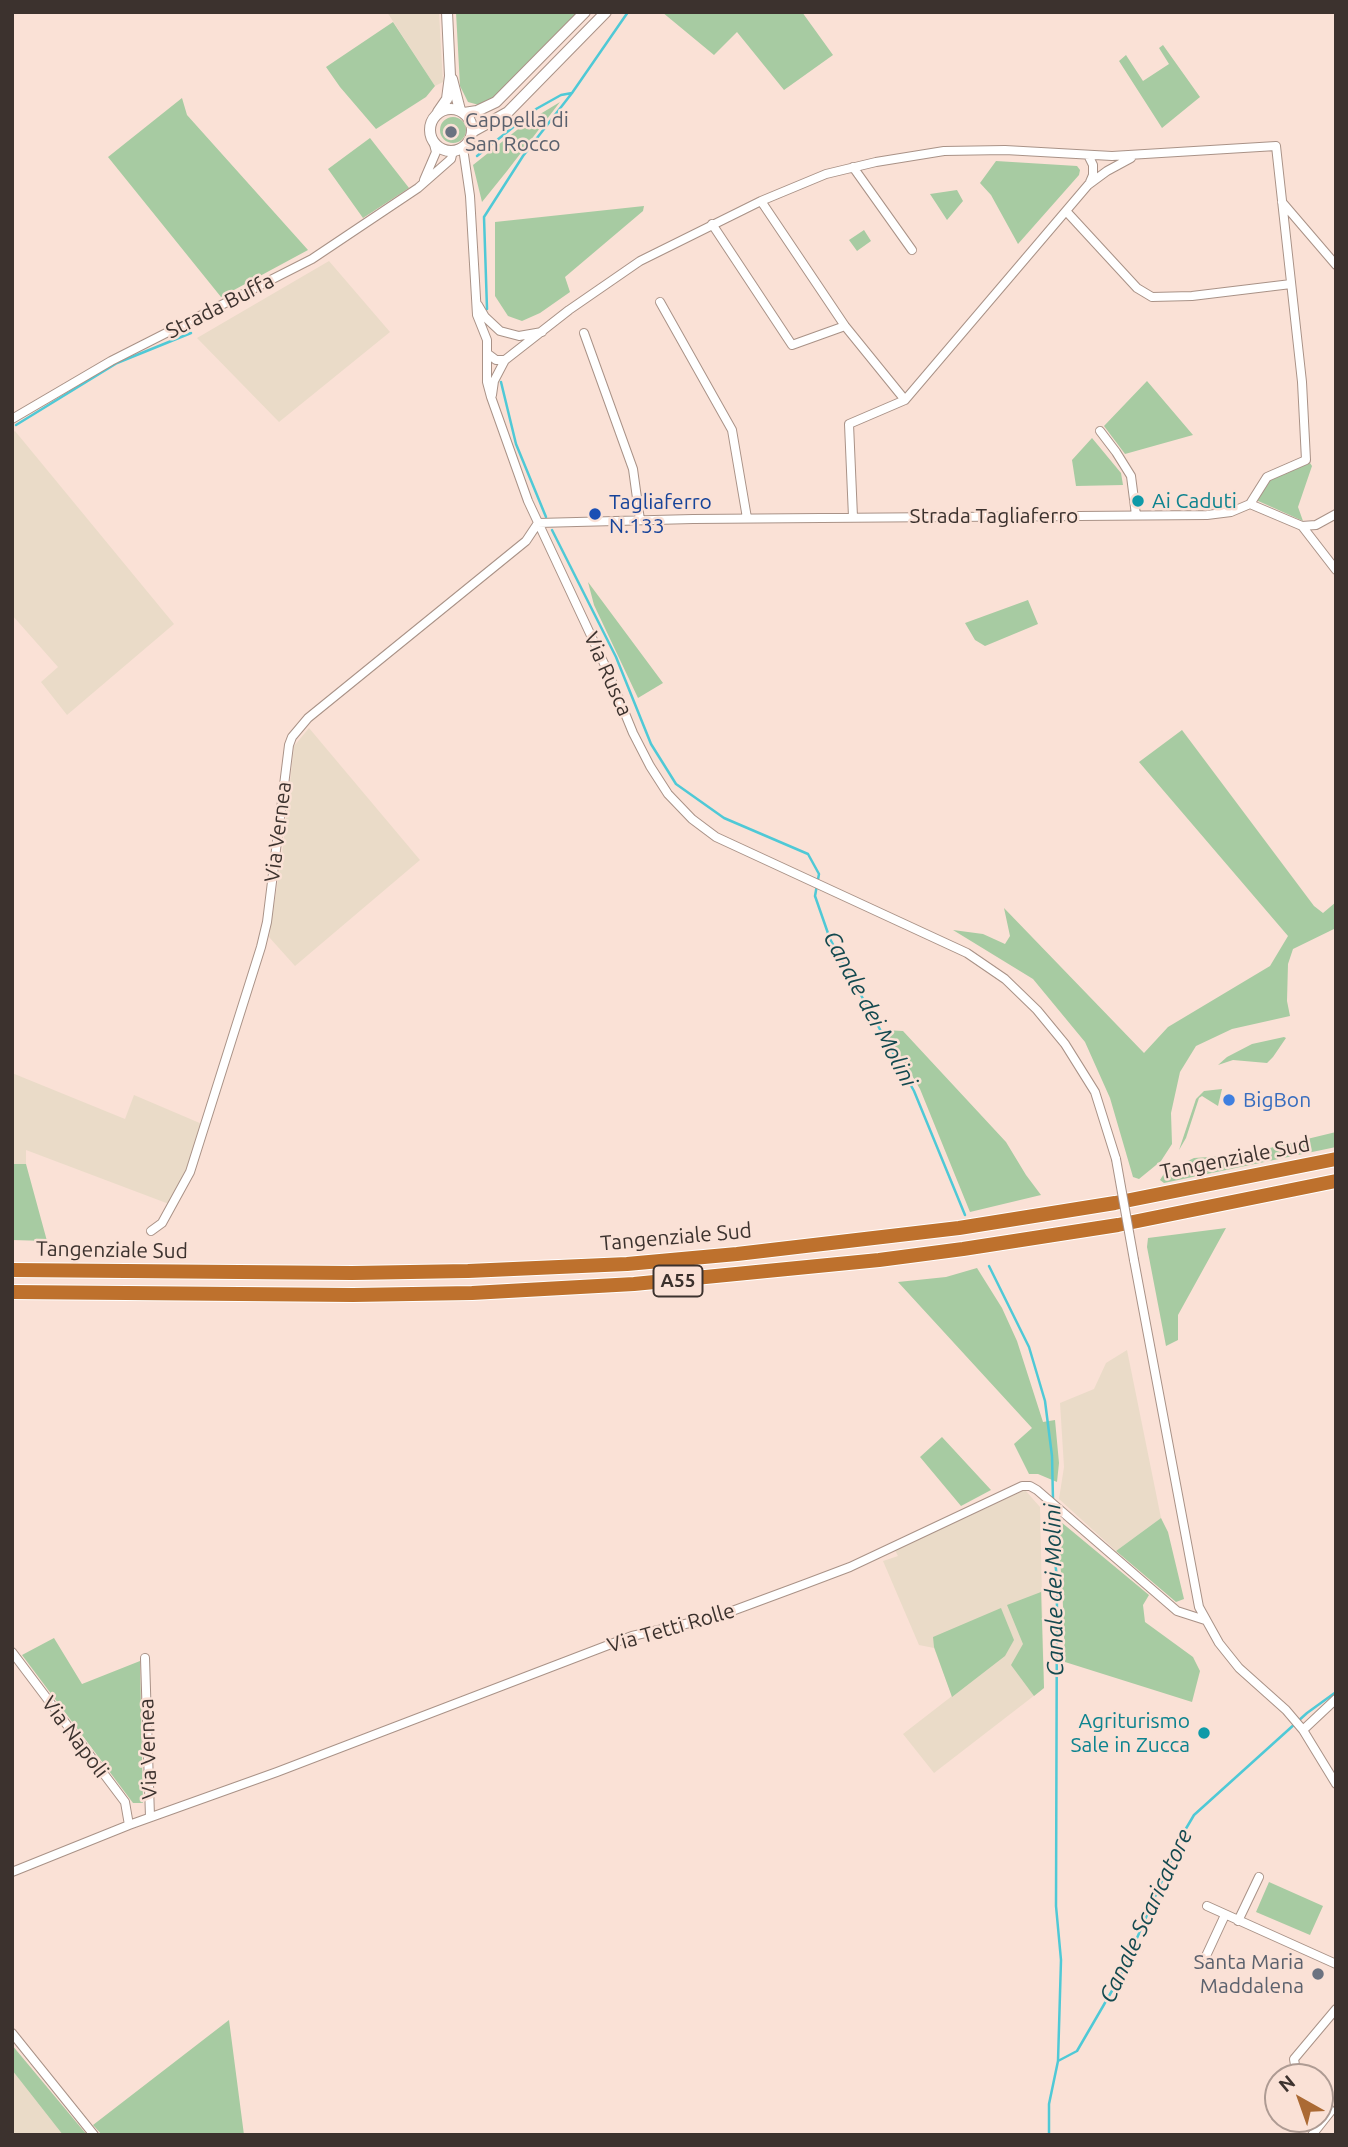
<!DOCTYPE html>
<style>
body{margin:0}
#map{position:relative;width:1348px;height:2147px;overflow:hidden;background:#fae1d6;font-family:Ubuntu,sans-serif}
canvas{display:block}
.frame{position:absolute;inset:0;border:14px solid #3c322e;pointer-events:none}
.north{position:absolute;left:1264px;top:2063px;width:70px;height:70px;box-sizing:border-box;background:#fae1d6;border:2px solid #ae9b93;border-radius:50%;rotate:320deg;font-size:19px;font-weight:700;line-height:28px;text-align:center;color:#3c322e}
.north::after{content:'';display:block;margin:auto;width:24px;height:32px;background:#ab6a34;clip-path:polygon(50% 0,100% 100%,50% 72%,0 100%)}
</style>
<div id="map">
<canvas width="1348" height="2147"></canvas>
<div class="frame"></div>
<div class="north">N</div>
</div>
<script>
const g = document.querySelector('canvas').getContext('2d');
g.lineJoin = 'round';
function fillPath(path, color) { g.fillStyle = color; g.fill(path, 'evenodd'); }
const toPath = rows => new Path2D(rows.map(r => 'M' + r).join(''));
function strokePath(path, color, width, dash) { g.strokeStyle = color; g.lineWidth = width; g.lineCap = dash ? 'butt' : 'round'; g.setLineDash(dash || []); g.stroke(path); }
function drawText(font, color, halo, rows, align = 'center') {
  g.font = font + ' Ubuntu,sans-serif'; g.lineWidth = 5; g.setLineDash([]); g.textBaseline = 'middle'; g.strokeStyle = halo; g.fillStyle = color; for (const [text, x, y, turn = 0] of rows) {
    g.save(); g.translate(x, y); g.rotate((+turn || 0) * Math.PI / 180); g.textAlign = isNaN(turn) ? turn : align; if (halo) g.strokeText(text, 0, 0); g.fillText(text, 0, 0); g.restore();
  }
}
const industrial = toPath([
 [387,12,439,12,443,82,435,86],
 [329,261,390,332,279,422,197,338],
 [15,431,174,624,67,715,41,682,58,667,12,615,12,433],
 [309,728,420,860,295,966,269,937,282,854,294,746],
 [12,1073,125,1119,134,1095,202,1124,185,1173,169,1204,26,1150,26,1164,12,1164],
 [1127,1350,1161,1518,1116,1551,1059,1499,1064,1467,1060,1403,1094,1389,1106,1363],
 [1025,1490,1040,1507,1044,1688,934,1773,903,1734,952,1696,934,1648,919,1645,883,1561,898,1556,895,1550],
 [12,2070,63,2135,12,2135]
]);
const green = toPath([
 [456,12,580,12,494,100,479,105,468,102,460,86],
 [662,12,802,12,833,55,784,90,737,32,714,55],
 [393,22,435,86,426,97,376,129,340,87,326,67],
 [1163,45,1200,97,1162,128,1119,61,1126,55,1143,81,1169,64,1159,48],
 [182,98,187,115,308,250,221,297,108,157],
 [560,102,507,171,482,202,473,165,527,122],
 '440 130a13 13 0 1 1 26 0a13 13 0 1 1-26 0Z',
 [370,138,409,188,363,218,328,169],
 [996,161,1077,166,1080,170,1079,175,1018,244,991,195,980,183],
 [957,190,963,201,947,220,930,194],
 [644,206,643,211,565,277,570,292,540,313,522,321,508,316,495,296,495,222],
 [864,230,871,241,857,251,849,240],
 [1147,381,1193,435,1125,454,1104,426],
 [1092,438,1121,473,1123,485,1076,486,1072,460],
 [1310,463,1312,466,1298,507,1303,521,1256,500,1269,480],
 [588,582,663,683,638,698,594,605],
 [1028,600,1038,624,985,646,975,640,965,623],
 [1182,730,1314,906,1323,913,1336,902,1336,928,1293,949,1288,964,1287,1001,1290,1016,1232,1029,1196,1046,1180,1072,1171,1113,1172,1144,1161,1161,1139,1179,1133,1177,1110,1098,1085,1042,1033,979,953,930,983,934,1005,944,1010,936,1004,908,1144,1053,1168,1027,1270,966,1288,936,1139,762],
 [885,1030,903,1031,1006,1142,1026,1175,1041,1195,970,1212,920,1089],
 [1284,1037,1286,1038,1273,1057,1267,1063,1233,1060,1218,1065,1227,1057,1252,1044],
 [1222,1089,1218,1106,1202,1096,1199,1098,1186,1138,1179,1150,1196,1099,1204,1091],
 [1336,1132,1336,1147,1164,1183,1160,1180,1165,1172,1194,1158,1241,1155],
 [12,1164,26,1164,47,1241,12,1240],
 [1226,1228,1178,1315,1178,1340,1166,1346,1147,1247,1148,1238],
 [977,1268,1002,1308,1017,1341,1043,1422,1055,1420,1059,1463,1057,1482,1038,1474,1029,1474,1014,1444,1032,1428,898,1282,946,1277],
 [942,1437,991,1490,961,1506,920,1457],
 [1055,1517,1149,1595,1143,1605,1145,1622,1193,1657,1200,1671,1192,1702,1065,1662,1062,1581],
 [1161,1518,1168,1532,1184,1599,1176,1602,1116,1551],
 [1041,1592,1044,1688,1034,1696,1011,1665,1023,1644,1007,1605],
 [1001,1608,1014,1640,1005,1656,952,1697,934,1647,933,1637],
 [54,1638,82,1684,140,1661,143,1803,133,1803,22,1655],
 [1269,1882,1323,1906,1310,1935,1256,1912],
 [229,2020,244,2135,102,2135,93,2125],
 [12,2045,87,2135,63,2135,12,2070]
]);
const stream = toPath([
 [477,156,536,109,561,95,572,93],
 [487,309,484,217,523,156,572,93,628,12],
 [501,382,516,444,546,517],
 [16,425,117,363,191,333],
 [552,530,616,657,651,744,676,784,724,818,808,854,819,874,815,896,830,939,914,1091,965,1215],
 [989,1266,1029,1347,1045,1401,1052,1456,1053,1500],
 [1058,2061,1077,2051,1120,1977,1181,1837,1194,1815,1307,1713,1336,1692],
 [1049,2135,1049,2104,1058,2061,1061,1960,1056,1906,1057,1578,1051,1527,1052,1506]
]);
const street = toPath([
 [463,148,470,196,477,315,487,340,487,382,491,397,528,501,608,672,633,733,650,766,668,794,692,819,716,837,967,953,1005,979,1037,1010,1065,1044,1095,1092,1116,1159],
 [1088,155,1093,165,1093,175,1090,182],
 [853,167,912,250],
 [424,180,436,152,434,144],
 [761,201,845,326,905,400],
 [1282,202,1336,265],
 [1066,211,1137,288,1152,297,1192,296,1291,284],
 [712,224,792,345,845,326],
 [660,302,732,430,747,518],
 [478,305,485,317,500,331,519,336,542,332],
 [584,333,633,469,640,520],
 [488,354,496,360,505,360,569,310,640,261,761,201,826,174,876,162,944,151,1005,150,1112,156,1276,146,1302,382,1306,460,1267,477,1250,504],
 [492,395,494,381,505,360],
 [12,419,111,361,312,259,418,188,451,159,453,151],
 [1100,431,1116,452,1131,476,1136,515],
 [853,517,849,424,905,400,1088,185,1107,171,1131,158],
 [538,523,693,519,1207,515,1231,512,1250,504,1302,526,1316,525,1336,514],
 [1302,526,1336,570],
 [151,1231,162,1223,190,1172,261,947,267,922,289,745,292,737,308,718,526,541,538,523],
 [1134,1260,1199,1607,1219,1643,1239,1668,1286,1710,1303,1730,1336,1784],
 [12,1652,125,1802,129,1825],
 [145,1658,150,1817],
 [1303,1730,1336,1699],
 [12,1872,129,1825,277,1772,632,1636,716,1617,805,1584,850,1567,1022,1486,1030,1486,1037,1490,1177,1611,1205,1620],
 [1207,1906,1336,1964],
 [1238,1921,1259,1877],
 [1206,1956,1225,1915],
 [12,2033,94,2135],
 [1304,2077,1295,2065,1294,2059,1336,2009],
 [1312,2135,1331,2111,1320,2095]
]);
const secondary = toPath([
 [452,79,460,110],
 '430 130a21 21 0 1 1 42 0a21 21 0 1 1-42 0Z',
 [438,112,447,99,450,76,447,12],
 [464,113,477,111,496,102,585,12],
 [472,132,508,112,606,12]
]);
const highway = toPath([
 [12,1270,352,1273,468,1271,627,1264,737,1254,959,1228,1115,1203,1336,1159],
 [12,1292,353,1295,472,1293,634,1284,879,1260,963,1249,1118,1225,1336,1181]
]);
const streetBridge = toPath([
 [1116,1159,1134,1260]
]);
const markers = [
 [451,132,7,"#6b7280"],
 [1138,501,7,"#0f9aa8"],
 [595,514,7,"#1a4fb4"],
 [1229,1100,7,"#3f7fe0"],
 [1204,1733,7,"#0f9aa8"],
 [1318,1974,7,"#6b7280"]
];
const shields = [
 [678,1281,49]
];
const shieldNames = [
 ["A55",678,1281]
];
const worshipNames = [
 ["Cappella di",465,120],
 ["San Rocco",465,144],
 ["Santa Maria",1304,1962,"right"],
 ["Maddalena",1304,1986,"right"]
];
const streetNames = [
 ["Strada Buffa",220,306,-27],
 ["Strada Tagliaferro",994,516],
 ["Via Rusca",608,674,66],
 ["Via Vernea",278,832,-83],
 ["Tangenziale Sud",1235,1158,-11],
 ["Tangenziale Sud",676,1237,-5],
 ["Tangenziale Sud",112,1250,1],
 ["Via Tetti Rolle",671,1628,-16],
 ["Via Napoli",75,1737,53],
 ["Via Vernea",148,1749,-92]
];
const cultureNames = [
 ["Ai Caduti",1152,501],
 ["Agriturismo",1190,1721,"right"],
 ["Sale in Zucca",1190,1745,"right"]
];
const transitNames = [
 ["Tagliaferro",609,502],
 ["N.133",609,526]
];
const shopNames = [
 ["BigBon",1243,1100]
];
const waterNames = [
 ["Canale dei Molini",870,1009,62],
 ["Canale dei Molini",1054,1590,-91],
 ["Canale Scaricatore",1146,1916,-65]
];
fillPath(industrial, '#eadbc8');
fillPath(green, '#a7cba2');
strokePath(stream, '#4fc9d6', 2.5);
strokePath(street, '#a99287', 10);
strokePath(secondary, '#a99287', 12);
strokePath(highway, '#fff', 16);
strokePath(street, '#fff', 8);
strokePath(secondary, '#fff', 10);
strokePath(highway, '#be712d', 14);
strokePath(streetBridge, '#a99287', 10, []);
strokePath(streetBridge, '#fff', 8);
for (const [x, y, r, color] of markers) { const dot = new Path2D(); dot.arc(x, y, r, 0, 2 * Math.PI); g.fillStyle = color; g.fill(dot); strokePath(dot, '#fae1d6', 2.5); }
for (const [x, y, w] of shields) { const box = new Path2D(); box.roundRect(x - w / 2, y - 15.5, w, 31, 5); g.fillStyle = '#fae1d6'; g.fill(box); strokePath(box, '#3c322e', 2); }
drawText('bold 19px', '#3c322e', null, shieldNames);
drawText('21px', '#5b616d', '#fae1d6', worshipNames, 'left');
drawText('21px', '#3c322e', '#fae1d6', streetNames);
drawText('21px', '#0d838f', '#fae1d6', cultureNames, 'left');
drawText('21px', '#164399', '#fae1d6', transitNames, 'left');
drawText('21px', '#366cbe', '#fae1d6', shopNames, 'left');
drawText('italic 23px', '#13494f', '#fae1d6', waterNames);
</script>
